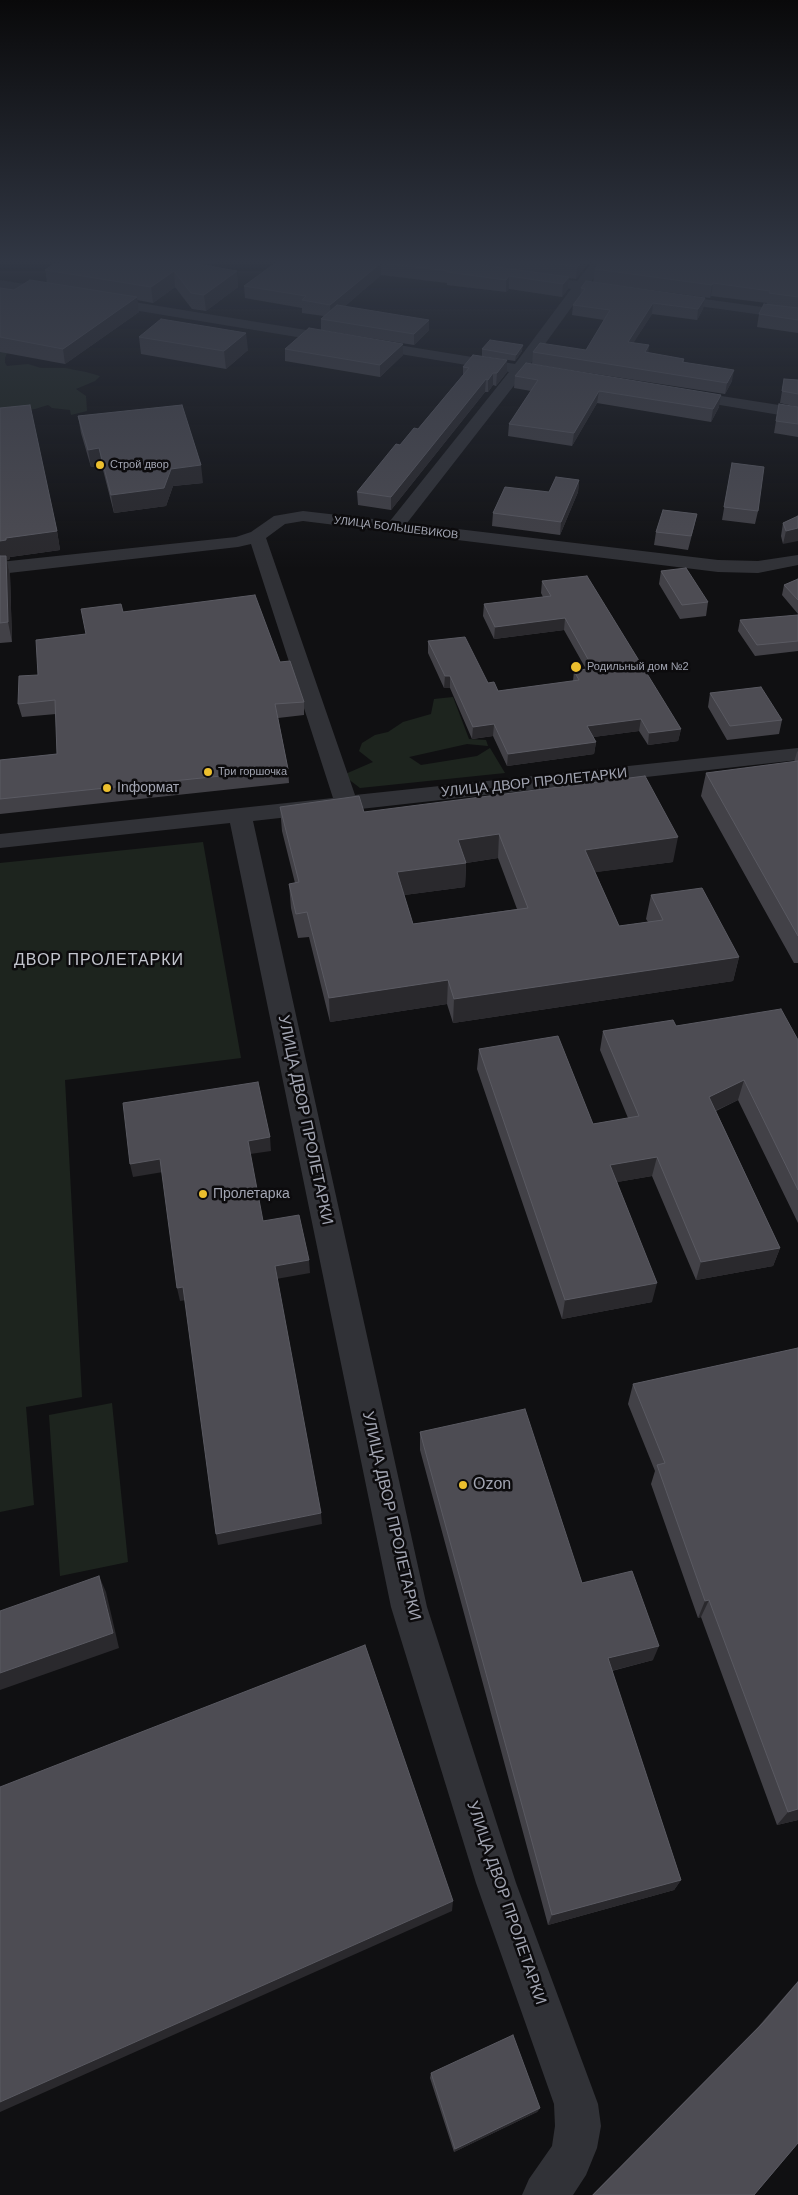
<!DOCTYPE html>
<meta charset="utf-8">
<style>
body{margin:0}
canvas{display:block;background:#101012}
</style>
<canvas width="798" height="2195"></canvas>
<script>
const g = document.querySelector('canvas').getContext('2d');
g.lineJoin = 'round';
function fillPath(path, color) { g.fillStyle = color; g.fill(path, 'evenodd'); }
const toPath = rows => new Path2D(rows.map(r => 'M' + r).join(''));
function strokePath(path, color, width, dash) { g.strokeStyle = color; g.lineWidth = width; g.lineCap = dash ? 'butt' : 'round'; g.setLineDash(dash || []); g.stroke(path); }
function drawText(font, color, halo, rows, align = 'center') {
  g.font = font + ' Arial,sans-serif'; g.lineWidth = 5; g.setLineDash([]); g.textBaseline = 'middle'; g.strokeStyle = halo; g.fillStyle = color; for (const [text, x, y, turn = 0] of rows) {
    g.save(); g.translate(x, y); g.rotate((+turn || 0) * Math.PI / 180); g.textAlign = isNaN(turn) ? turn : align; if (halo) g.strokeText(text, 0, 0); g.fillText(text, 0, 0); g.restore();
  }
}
const green = toPath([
 [0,349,8,351,5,358,5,363,7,366,28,364,41,368,65,368,86,372,100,376,95,381,76,389,86,396,87,411,71,415,70,410,52,408,48,405,35,409,0,414],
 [453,697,469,739,486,740,488,746,467,744,409,757,421,765,477,756,490,748,505,773,360,788,343,775,373,762,359,751,362,743,375,735,388,732,403,722,431,714,434,699],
 [203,842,241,1058,65,1080,82,1397,26,1407,34,1505,0,1512,0,863],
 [112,1403,128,1562,60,1576,49,1415]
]);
const minor = toPath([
 [593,261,606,261,590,283,623,288,625,291,623,294,618,295,584,290,529,366,561,372,564,375,561,378,556,380,523,374,407,523,718,560,758,561,798,555,798,565,758,573,718,572,303,521,285,524,266,538,355,795,798,748,798,760,253,821,427,1607,516,1883,598,2104,601,2126,597,2148,586,2175,573,2195,522,2195,529,2179,552,2146,555,2126,554,2104,476,1883,391,1607,230,823,0,848,0,834,333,798,251,544,238,547,0,574,0,562,236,537,251,532,274,516,303,511,390,521,509,372,103,305,96,301,98,298,103,297,515,364,571,289,527,282,525,279,527,276,532,275,577,281,593,261],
 [0,280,55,289,62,293,55,297,0,288,0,280],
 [668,294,798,312,798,320,663,301,661,298,663,295,668,294],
 [683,390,798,408,798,418,678,398,675,395,678,392,683,390]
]);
const wall = toPath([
 [62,261,216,261,211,266,237,271,238,287,206,311,192,309,175,287,153,303,137,300,139,312,65,364,0,352,0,288,14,290,47,283,45,270,59,264],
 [278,261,590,261,576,279,569,278,568,289,562,297,509,289,506,292,447,285,447,283,381,275,344,307,429,330,414,345,321,330,321,319,324,316,302,313,302,308,245,298,244,286],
 [798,261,798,333,757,327,759,314,767,303,711,296,710,298,593,282,595,269],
 [581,288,705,298,703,309,697,320,652,314,633,343,648,353,684,359,684,362,732,381,725,394,532,364,533,352,586,350,604,320,572,315,573,305,580,296],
 [139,337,248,350,226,369,141,354],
 [285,349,403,355,380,377,285,361],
 [482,349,522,351,515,361,482,356],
 [507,360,507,372,496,386,493,385,488,392,485,392,391,510,358,505,357,492,400,445,418,429,463,375,463,367],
 [515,376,719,407,711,422,597,403,572,446,508,436,509,424,531,391,514,388],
 [784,379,798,380,798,407,780,403],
 [798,407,798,437,774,433,776,421],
 [0,408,57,531,60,550,10,557,10,559,7,560,10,575,12,642,0,643],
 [78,416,203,483,173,486,166,506,114,513,102,466,91,467,81,433],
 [732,463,758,511,755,524,722,520],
 [579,480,578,492,560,535,492,526,493,513,549,492],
 [697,514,694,527,688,550,654,545,656,532],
 [798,516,783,544,781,536,783,523],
 [661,571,708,602,706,616,680,619,659,584],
 [798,579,798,614,782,595,784,585],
 [542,581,681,729,678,741,648,745,639,731,593,737,596,742,594,754,507,766,493,736,472,739,450,688,444,688,428,653,428,641,488,683,498,691,573,681,574,671,586,669,564,630,494,639,483,616,484,604,543,597,541,593],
 [123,612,280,662,304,702,304,715,278,718,288,769,289,783,0,814,0,760,57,754,56,714,22,717,18,704,38,675,86,634],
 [798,615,798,651,755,656,738,631,740,620],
 [710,693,782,720,779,734,727,740,708,707],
 [798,751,798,963,794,963,701,796,706,773,794,762,797,752],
 [280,807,364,812,673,862,595,872,619,926,648,922,646,919,651,895,739,957,733,981,453,1023,447,1004,330,1022,309,937,298,938,291,908,289,884,295,883,282,831],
 [498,858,517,909,413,924,404,895,465,887,466,863],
 [676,1026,798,1040,798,1223,738,1100,716,1111,780,1248,773,1266,696,1280,652,1176,617,1182,652,1302,562,1319,477,1069,479,1049,593,1124,628,1118,600,1050,603,1031],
 [798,1348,798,1820,777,1825,701,1617,698,1618,651,1484,655,1471,628,1404,633,1384],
 [420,1432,582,1583,653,1660,612,1671,681,1880,674,1890,548,1925,420,1450],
 [798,1981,798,2143,754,2195,592,2195,758,2027],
 [431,2073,540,2108,537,2112,454,2152,430,2078]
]);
const shadedWall = toPath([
 [200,261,216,261,199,280,197,264],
 [582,261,590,261,576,279,577,267],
 [381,263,381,275,331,318,330,305],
 [174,271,175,287,153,303,151,287],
 [237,271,238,287,206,311,204,295],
 [509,276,509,289,506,292,506,280],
 [569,277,568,289,562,297,563,284],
 [713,283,711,296,710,298,712,285],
 [137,297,139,312,65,364,63,349],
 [705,298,703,309,697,320,698,309],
 [653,303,652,314,627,353,628,342],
 [429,320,429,330,414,345,414,334],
 [246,333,248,350,226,369,224,351],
 [403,344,403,355,380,377,380,365],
 [523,345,522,351,515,361,516,355],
 [649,345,648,356,645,352],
 [507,360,507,372,496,386,497,373],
 [734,370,732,381,725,394,727,383],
 [493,373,493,385,488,392,488,380],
 [486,379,485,392,391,510,391,497],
 [599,391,597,403,572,446,574,433],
 [721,395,719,407,711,422,713,409],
 [99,448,102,466,91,467,88,450],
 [201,465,203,483,173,486,166,506,114,513,111,495,171,469],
 [579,480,578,492,560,535,561,522],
 [798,528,798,541,783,544,786,531],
 [57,531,60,550,10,557,10,559,7,560,10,575,12,642,8,622,0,561,0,541,6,538],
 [565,618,564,630,494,639,495,627],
 [445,676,450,676,450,688,444,688],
 [641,719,639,731,586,738,587,726],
 [494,724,493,736,472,739,473,727],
 [681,729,678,741,648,745,649,733],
 [596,742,594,754,507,766,508,754],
 [499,834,498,858,466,863,465,887,397,896,397,872,458,840],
 [678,837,673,862,582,874,585,850],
 [739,957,733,981,453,1023,454,999],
 [448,980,447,1004,330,1022,329,998],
 [744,1080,738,1100,704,1116,709,1097],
 [270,1137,271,1151,250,1154,248,1141],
 [657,1157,652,1176,606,1184,610,1165],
 [160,1159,163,1172,133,1177,130,1164],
 [780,1248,773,1266,696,1280,701,1262],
 [309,1260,310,1273,276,1279,275,1266],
 [657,1283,652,1302,562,1319,565,1300],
 [183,1287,186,1300,180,1301,177,1288],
 [321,1513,322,1524,218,1545,216,1534],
 [99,1576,106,1592,119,1648,0,1690,0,1673],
 [709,1600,701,1617,698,1618,705,1601],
 [659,1646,653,1660,603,1673,608,1658],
 [798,1809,798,1820,777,1825,788,1812],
 [681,1880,674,1890,548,1925,552,1915],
 [453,1901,452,1911,0,2112,0,2102],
 [540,2108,537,2112,454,2152,455,2149]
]);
const building = toPath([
 [62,261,200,261,197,264,237,271,204,295,191,293,174,271,151,287,45,270,55,263,59,264,62,261],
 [278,261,453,261,569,277,563,284,509,276,506,280,447,272,449,271,381,263,330,305,302,300,306,296,244,286,278,261],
 [538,261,582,261,577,267,538,261],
 [600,261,798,261,798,297,769,293,770,291,713,283,712,285,595,269,600,261],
 [30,280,137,297,63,349,0,337,0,288,14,290,30,280],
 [586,281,705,298,698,309,653,303,628,342,649,345,645,352,684,359,682,362,734,370,727,383,533,352,540,343,586,350,610,310,573,305,585,289,581,288,586,281],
 [764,304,798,308,798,320,759,314,764,304],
 [337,305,429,320,414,334,321,319,337,305],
 [161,319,246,333,224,351,139,337,161,319],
 [309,328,403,344,380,365,285,349,309,328],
 [490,340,523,345,516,355,482,349,490,340],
 [473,355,507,360,497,373,493,373,488,380,486,379,391,497,357,492,396,444,400,445,414,428,418,429,469,368,463,367,473,355],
 [526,363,721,395,713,409,599,391,574,433,509,424,538,380,515,376,526,363],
 [784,379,798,380,798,394,782,391,784,379],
 [779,404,798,407,798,424,776,421,779,404],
 [30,405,57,531,6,538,6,540,0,541,0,408,30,405],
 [182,405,201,465,171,469,164,488,111,495,99,448,88,450,78,416,182,405],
 [732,463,764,467,758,511,724,507,732,463],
 [556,477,579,480,561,522,493,513,505,487,549,492,556,477],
 [663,510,697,514,691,536,656,532,663,510],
 [798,516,798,528,786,531,783,523,798,516],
 [0,556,6,556,8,622,0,623,0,556],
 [686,568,708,602,682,605,661,571,686,568],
 [587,576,681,729,649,733,641,719,587,726,596,742,508,754,494,724,473,727,450,676,445,676,428,641,465,637,488,683,494,682,498,691,579,680,574,671,593,668,565,618,495,627,484,604,551,596,542,581,587,576],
 [798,579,798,600,784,585,798,579],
 [255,595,280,662,290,661,304,702,275,704,288,769,0,799,0,760,57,754,55,700,18,704,19,676,38,675,36,640,86,634,81,609,121,604,123,612,255,595],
 [798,615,798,641,757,645,740,620,798,615],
 [761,687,782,720,730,726,710,693,761,687],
 [798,761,798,936,706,773,798,761],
 [645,776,678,837,585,850,619,926,663,920,651,895,702,888,739,957,454,999,448,980,329,998,307,912,296,914,289,884,299,882,280,807,359,796,364,812,645,776],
 [499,834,528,908,413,924,397,872,466,863,458,840,499,834],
 [781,1009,798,1040,798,1190,744,1080,709,1097,780,1248,701,1262,657,1157,610,1165,657,1283,565,1300,479,1049,558,1036,593,1124,639,1116,603,1031,673,1020,676,1026,781,1009],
 [258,1082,270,1137,248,1141,263,1221,299,1215,309,1260,275,1266,321,1513,216,1534,183,1287,177,1288,160,1159,130,1164,123,1103,258,1082],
 [798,1348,798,1809,788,1812,709,1600,705,1601,657,1465,665,1463,633,1384,798,1348],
 [525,1409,582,1583,632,1571,659,1646,608,1658,681,1880,552,1915,420,1432,525,1409],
 [99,1576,113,1633,0,1673,0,1611,99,1576],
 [365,1645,453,1901,0,2102,0,1787,365,1645],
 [798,1982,798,2143,754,2195,593,2195,763,2023,798,1982],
 [513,2035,540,2108,455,2149,431,2073,513,2035]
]);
const markers = [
 [100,465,5,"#ecbf2e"],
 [576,667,6,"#ecbf2e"],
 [208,772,5,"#ecbf2e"],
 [107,788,5,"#ecbf2e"],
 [203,1194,5,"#ecbf2e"],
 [463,1485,5,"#ecbf2e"]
];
const farPoinames = [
 ["Строй двор",110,465],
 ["Родильный дом №2",587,667],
 ["Три горшочка",218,772]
];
const farStreetnames = [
 ["УЛИЦА БОЛЬШЕВИКОВ",396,528,7]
];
const streetNames = [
 ["УЛИЦА ДВОР ПРОЛЕТАРКИ",534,783,-6]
];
const poiNames = [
 ["Inформат",117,788],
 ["Пролетарка",213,1194]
];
const quarterNames = [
 ["ДВОР ПРОЛЕТАРКИ",99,961]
];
const nearStreetnames = [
 ["УЛИЦА ДВОР ПРОЛЕТАРКИ",305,1120,78],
 ["УЛИЦА ДВОР ПРОЛЕТАРКИ",391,1516,77],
 ["УЛИЦА ДВОР ПРОЛЕТАРКИ",506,1903,71]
];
const nearPoinames = [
 ["Ozon",473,1485]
];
fillPath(green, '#1d241e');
fillPath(minor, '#313237');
fillPath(wall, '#424147');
fillPath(shadedWall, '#2a292d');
fillPath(building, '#4d4c53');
strokePath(building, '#5a5a62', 1);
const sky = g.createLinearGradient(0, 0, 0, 569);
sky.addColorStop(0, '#09090a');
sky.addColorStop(0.46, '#313744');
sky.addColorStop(1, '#31374400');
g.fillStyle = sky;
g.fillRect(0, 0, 798, 569);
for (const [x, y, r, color] of markers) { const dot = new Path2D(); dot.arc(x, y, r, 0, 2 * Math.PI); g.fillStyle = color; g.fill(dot); strokePath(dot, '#0c0b0d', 2); }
drawText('11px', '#a2a5b2', '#0c0b0d', farPoinames, 'left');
drawText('11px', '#a2a5b2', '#0c0b0d', farStreetnames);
drawText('14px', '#a2a5b2', '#0c0b0d', streetNames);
drawText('14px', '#a2a5b2', '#0c0b0d', poiNames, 'left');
g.letterSpacing = '1px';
drawText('16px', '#c3c5ce', '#0c0b0d', quarterNames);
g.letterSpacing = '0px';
drawText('16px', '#a2a5b2', '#0c0b0d', nearStreetnames);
drawText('16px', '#a2a5b2', '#0c0b0d', nearPoinames, 'left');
</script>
